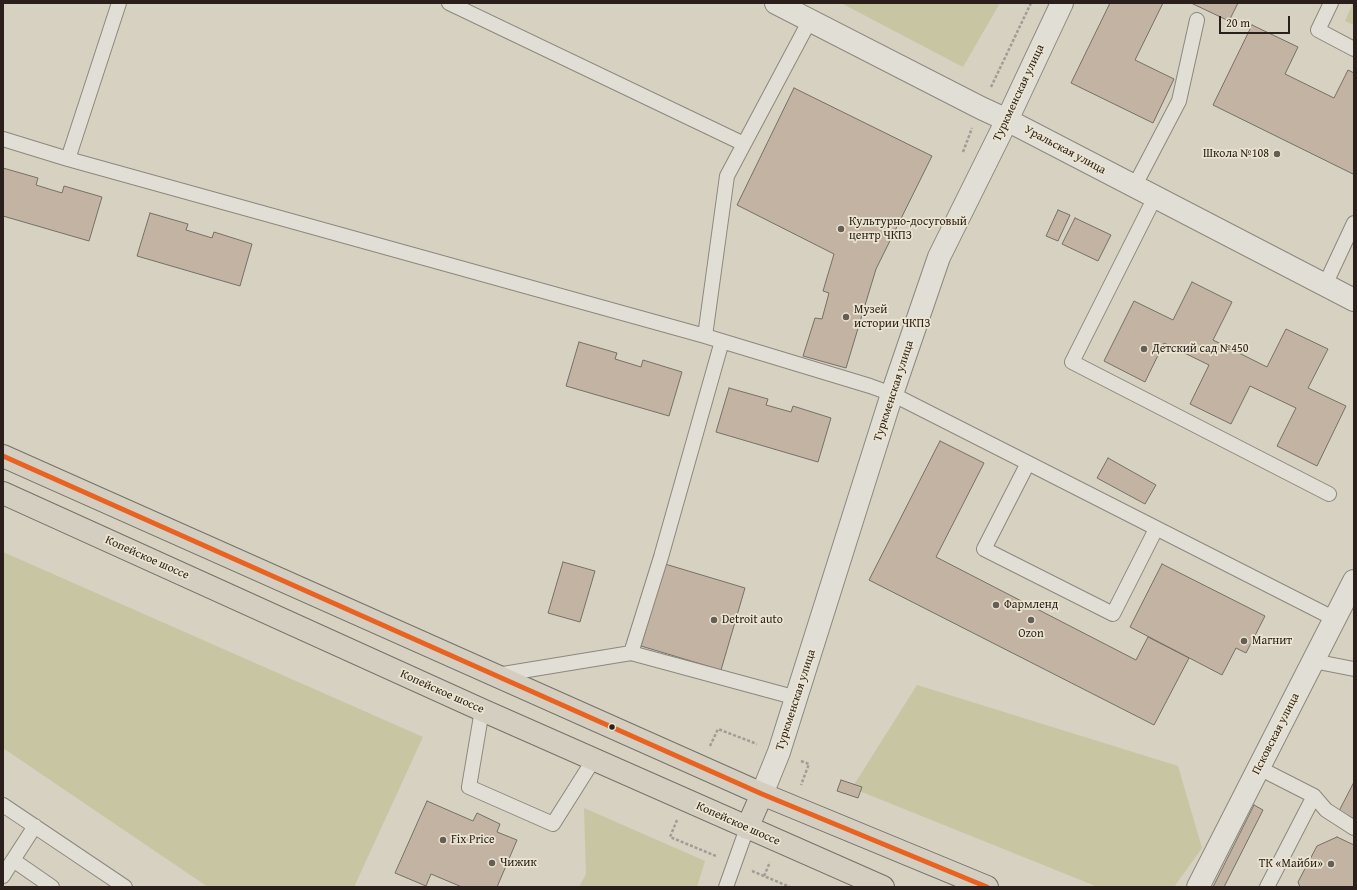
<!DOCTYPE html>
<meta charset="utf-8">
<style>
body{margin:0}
#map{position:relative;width:1357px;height:890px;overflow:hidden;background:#d6d1c0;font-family:"Gentium Book Plus",serif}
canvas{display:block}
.frame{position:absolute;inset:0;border:4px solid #2a1f1a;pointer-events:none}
.scale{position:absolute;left:1219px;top:16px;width:71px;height:18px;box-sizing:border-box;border:2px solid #2a1f1a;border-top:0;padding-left:5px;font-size:12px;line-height:14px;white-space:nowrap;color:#2a1f1a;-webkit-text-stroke:3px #ebe4d0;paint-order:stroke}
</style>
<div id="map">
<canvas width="1357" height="890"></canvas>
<div class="frame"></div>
<div class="scale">20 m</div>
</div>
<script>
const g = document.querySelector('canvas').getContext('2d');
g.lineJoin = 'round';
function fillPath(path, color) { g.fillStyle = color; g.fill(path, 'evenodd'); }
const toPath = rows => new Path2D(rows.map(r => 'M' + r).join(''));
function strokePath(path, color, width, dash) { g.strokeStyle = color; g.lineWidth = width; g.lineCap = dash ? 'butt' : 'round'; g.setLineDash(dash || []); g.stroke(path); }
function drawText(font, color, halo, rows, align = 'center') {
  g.font = font + ' "Gentium Book Plus",serif'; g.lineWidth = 3.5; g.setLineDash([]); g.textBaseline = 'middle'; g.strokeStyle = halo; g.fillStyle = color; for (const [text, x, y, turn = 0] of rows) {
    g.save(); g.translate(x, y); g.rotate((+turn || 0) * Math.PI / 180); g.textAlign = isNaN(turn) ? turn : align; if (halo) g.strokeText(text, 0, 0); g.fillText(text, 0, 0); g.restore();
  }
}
const green = toPath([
 [841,3,1000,3,963,67],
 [1353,3,1354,3,1354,25,1345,21],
 [3,552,423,737,354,887,208,887,3,748],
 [917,685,1178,766,1202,848,1174,887,1098,887,852,788],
 [584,808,705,861,697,887,579,887,586,874]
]);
const building = toPath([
 [1110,3,1163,3,1135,60,1174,79,1153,123,1071,83,1110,3],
 [1191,3,1238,3,1229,21,1191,3],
 [1252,25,1298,47,1285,74,1334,98,1348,70,1354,73,1354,171,1353,174,1213,105,1252,25],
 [794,88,932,156,876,269,846,368,803,356,815,318,822,319,829,293,823,291,834,254,737,205,794,88],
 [3,168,38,178,36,185,62,193,64,186,102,197,89,241,3,216,3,168],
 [1058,210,1070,215,1058,241,1046,236,1058,210],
 [150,213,188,224,186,230,212,238,214,232,252,244,240,286,137,256,150,213],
 [1075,218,1111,235,1098,261,1062,244,1075,218],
 [1192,282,1232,302,1213,340,1267,367,1286,329,1328,349,1308,388,1346,406,1317,466,1277,446,1296,408,1250,386,1231,424,1190,404,1209,365,1164,343,1145,382,1104,361,1134,301,1173,320,1192,282],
 [579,342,617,353,615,359,641,367,643,360,682,372,669,416,566,386,579,342],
 [729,388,768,399,766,405,791,412,793,406,831,418,818,462,716,432,729,388],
 [940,441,984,463,936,557,1136,660,1148,637,1189,658,1154,725,869,580,940,441],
 [1108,458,1156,485,1145,504,1097,478,1108,458],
 [563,562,595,571,580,622,548,613,563,562],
 [665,564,745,588,721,670,641,646,665,564],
 [1162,564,1265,616,1246,653,1236,648,1222,675,1130,627,1162,564],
 [841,780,862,787,858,798,837,791,841,780],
 [1354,782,1354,819,1339,811,1354,782],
 [427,801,473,821,477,813,500,824,497,832,517,840,497,887,462,887,431,874,426,886,395,873,427,801],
 [1254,805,1263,810,1224,887,1213,887,1254,805],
 [1337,837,1354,845,1354,887,1300,887,1298,882,1317,846,1337,837]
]);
const path = toPath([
 [991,87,1031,3],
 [963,152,972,128],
 [710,746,718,729,757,744],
 [801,761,809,764,801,785],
 [677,820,670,837,716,856],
 [752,871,790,887],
 [764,876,770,862]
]);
const lane = toPath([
 [449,3,744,144],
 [1331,3,1318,30,1354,49],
 [3,139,68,159,705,336,870,386,892,394,1028,463],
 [68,159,119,3],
 [1134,187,1179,101,1197,20],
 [1155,197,1072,362,1329,494],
 [1325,285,1354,223],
 [705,336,727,176,810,20],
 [1156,529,1113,614,984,549,1028,463,1335,619],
 [631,653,661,557,722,341],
 [1313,661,1354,669],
 [497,675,631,653,797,698],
 [482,710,469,787,553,824,594,759],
 [1259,768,1314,796,1326,810,1354,828],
 [3,805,125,887],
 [13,860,35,826],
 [3,876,13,860,52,887],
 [726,887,747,828],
 [1267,887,1314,796]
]);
const street = toPath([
 [776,3,981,108,1007,120,1354,300],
 [762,794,779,752,892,394,939,257,1007,120,1062,3],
 [1198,887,1354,581]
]);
const primary = toPath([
 [3,456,762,794,987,887],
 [3,493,482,710,883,887],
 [747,828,762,794]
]);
const bus1 = toPath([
 [3,456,762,794,987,887]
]);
const markers = [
 [1277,154,4,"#665d54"],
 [841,229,4,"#665d54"],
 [846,317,4,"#665d54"],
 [1144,349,4,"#665d54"],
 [996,605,4,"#665d54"],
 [714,620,4,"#665d54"],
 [1031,620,4,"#665d54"],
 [1244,641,4,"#665d54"],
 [612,727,3.5,"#2a1f1a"],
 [443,840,4,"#665d54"],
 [492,863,4,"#665d54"],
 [1331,864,4,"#665d54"]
];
const streetNames = [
 ["Туркменская улица",1019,93,-65],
 ["Уральская улица",1065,150,28],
 ["Туркменская улица",894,391,-72],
 ["Копейское шоссе",147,558,24],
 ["Копейское шоссе",442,692,24],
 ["Туркменская улица",796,700,-72],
 ["Псковская улица",1276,734,-63],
 ["Копейское шоссе",738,824,24]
];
const poiNames = [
 ["Школа №108",1269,154,"right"],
 ["Культурно-досуговый",849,222],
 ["центр ЧКПЗ",849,236],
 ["Музей",854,310],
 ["истории ЧКПЗ",854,324],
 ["Детский сад №450",1152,349],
 ["Фармленд",1004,605],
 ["Detroit auto",722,620],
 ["Ozon",1031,634,"center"],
 ["Магнит",1252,641],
 ["Fix Price",451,840],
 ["Чижик",500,863],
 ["ТК «Майби»",1323,864,"right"]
];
fillPath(green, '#c7c5a2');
fillPath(building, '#c3b3a3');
strokePath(building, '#757067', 1);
strokePath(lane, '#8d887e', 16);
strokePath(street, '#8d887e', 24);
strokePath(primary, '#757067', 24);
strokePath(path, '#a09c96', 2.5, [3, 2]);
strokePath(lane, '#e0ded5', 14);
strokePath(street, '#e0ded5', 22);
strokePath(primary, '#d4cec1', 22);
strokePath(bus1, '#e86222', 5);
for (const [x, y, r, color] of markers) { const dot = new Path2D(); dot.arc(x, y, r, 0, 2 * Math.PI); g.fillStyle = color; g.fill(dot); strokePath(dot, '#ebe4d0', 1.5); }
drawText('12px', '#2a1f1a', '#ebe4d0', streetNames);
drawText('12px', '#2a1f1a', '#ebe4d0', poiNames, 'left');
</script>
